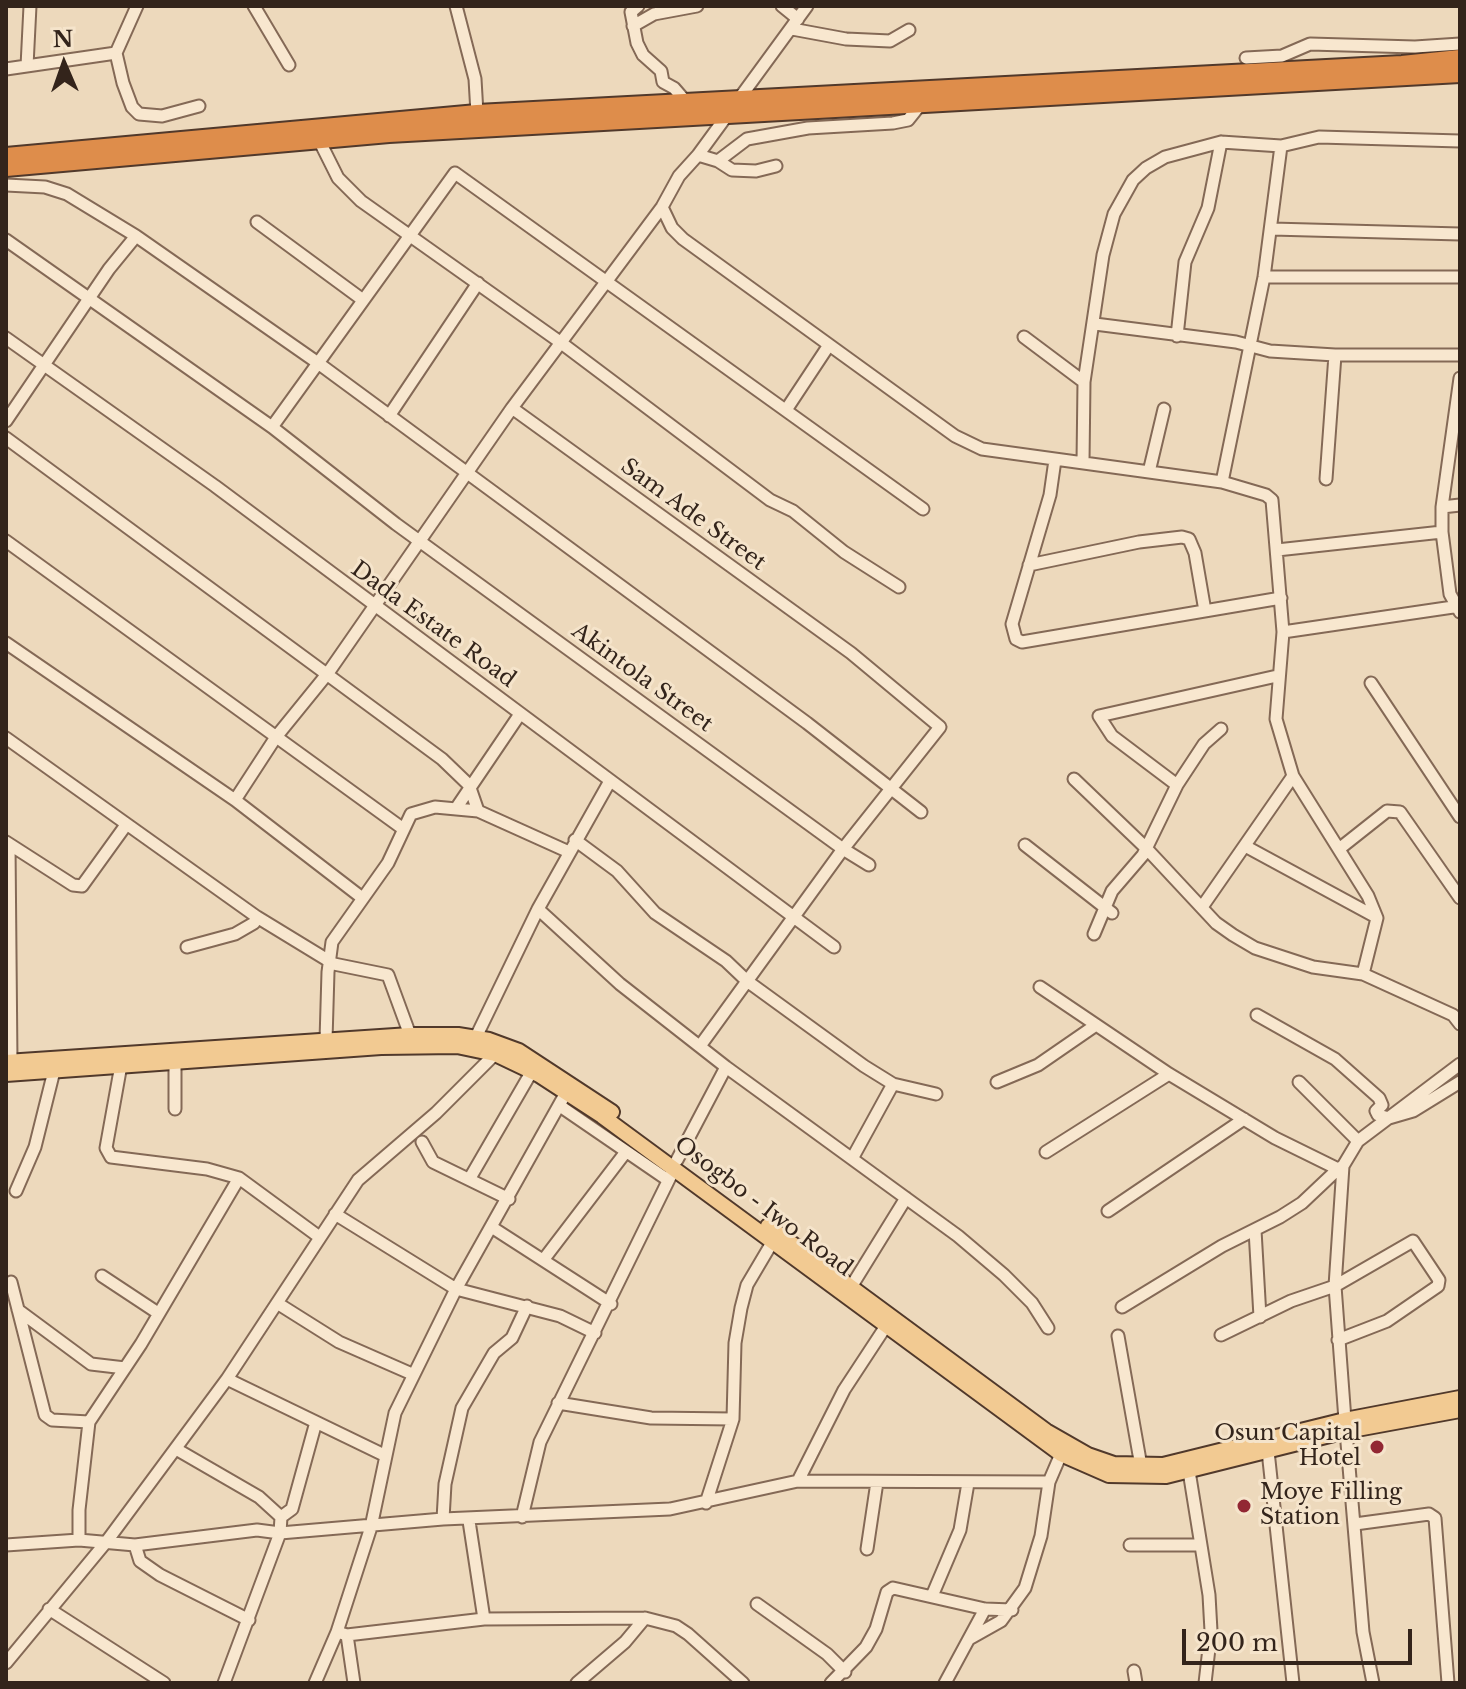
<!DOCTYPE html>
<style>
body{margin:0}
#map{position:relative;width:1466px;height:1689px;overflow:hidden;background:#edd9bc;font-family:"Libre Baskerville",serif}
canvas{display:block}
.frame{position:absolute;inset:0;border:8px solid #33241b;pointer-events:none}
.north{position:absolute;left:24px;top:24px;width:80px;height:80px;-webkit-text-stroke:6px #f5e4cb;paint-order:stroke;rotate:358deg;font-size:22px;font-weight:700;line-height:32px;text-align:center;color:#33241b}
.north::after{content:'';display:block;margin:auto;width:28px;height:36px;background:#33241b;clip-path:polygon(50% 0,100% 100%,50% 72%,0 100%)}
.scale{position:absolute;left:1182px;top:1629px;width:230px;height:36px;box-sizing:border-box;border:4px solid #33241b;border-top:0;padding-left:10px;font-size:24px;line-height:28px;white-space:nowrap;color:#33241b;-webkit-text-stroke:6px #f5e4cb;paint-order:stroke}
</style>
<div id="map">
<canvas width="1466" height="1689"></canvas>
<div class="frame"></div>
<div class="north">N</div>
<div class="scale">200 m</div>
</div>
<script>
const g = document.querySelector('canvas').getContext('2d');
g.lineJoin = 'round';
const toPath = rows => new Path2D(rows.map(r => 'M' + r).join(''));
function strokePath(path, color, width, dash) { g.strokeStyle = color; g.lineWidth = width; g.lineCap = dash ? 'butt' : 'round'; g.setLineDash(dash || []); g.stroke(path); }
function drawText(font, color, halo, rows, align = 'center') {
  g.font = font + ' "Libre Baskerville",serif'; g.lineWidth = 6; g.setLineDash([]); g.textBaseline = 'middle'; g.strokeStyle = halo; g.fillStyle = color; for (const [text, x, y, turn = 0] of rows) {
    g.save(); g.translate(x, y); g.rotate((+turn || 0) * Math.PI / 180); g.textAlign = isNaN(turn) ? turn : align; if (halo) g.strokeText(text, 0, 0); g.fillText(text, 0, 0); g.restore();
  }
}
const minor = toPath([
 [254,6,289,65],
 [456,6,475,79,477,113],
 [638,6,631,12,637,43,643,55,661,71,663,82,674,88,687,103],
 [782,6,798,19],
 [633,26,654,14,697,6],
 [792,29,846,39,890,41,909,30],
 [116,53,123,83,132,107,139,114,162,116,199,106],
 [1246,58,1282,56,1310,44,1415,47,1460,44],
 [27,66,30,6],
 [6,69,116,53,137,6],
 [319,140,338,178,361,201,560,342,770,500,793,511,844,552,899,587],
 [698,155,718,161,732,170,756,171,776,166],
 [718,161,747,139,808,128,893,123,908,120,920,105],
 [6,185,45,187,67,194,136,236],
 [662,207,672,228,683,239,955,436,982,449,1222,482,1266,495,1272,500,1283,632,1276,719,1293,776,1368,896,1377,918,1363,974],
 [257,222,363,300],
 [1272,229,1460,234],
 [6,240,272,427,396,524,843,849,869,865],
 [1264,277,1460,277],
 [1095,324,1236,342,1270,351,1335,355,1460,355],
 [1177,336,1185,262,1208,208,1221,142],
 [1024,337,1084,382],
 [6,338,215,486,834,947],
 [1460,378,1442,507,1442,532,1450,594,1460,612],
 [512,408,851,653,940,727,843,849,700,1046],
 [786,410,829,345],
 [389,416,478,283],
 [6,421,109,269,136,236,318,363,807,723,921,812],
 [272,427,455,173,923,509],
 [6,438,442,759,469,785,478,811],
 [1055,460,1050,495,1012,624,1016,639,1022,642,1281,598],
 [1083,462,1084,382,1103,255,1114,214,1133,180,1146,168,1165,157,1221,142,1281,146,1319,137,1460,141],
 [1149,472,1164,409],
 [1326,479,1335,355],
 [1222,482,1264,277,1281,146],
 [1442,507,1460,505],
 [6,541,402,828],
 [1277,550,1442,532],
 [1029,565,1139,542,1182,537,1189,539,1195,553,1205,611],
 [1283,632,1460,606],
 [6,643,235,800,361,897],
 [1371,683,1460,817],
 [6,738,257,917,334,964,388,975,410,1035],
 [1074,779,1146,848,1216,923,1233,935,1255,948,1313,967,1363,974,1453,1015,1460,1024],
 [1177,785,1112,736,1099,716,1277,676],
 [235,800,276,737,328,673,512,408,662,207,679,176,698,155,807,6],
 [457,807,520,714],
 [575,840,617,871,655,913,726,961,747,981,864,1066,893,1084,936,1094],
 [6,842,73,885,82,886,126,825],
 [9,845,11,1062],
 [1025,845,1112,913],
 [1245,846,1376,917],
 [1339,849,1387,811,1400,812,1460,898],
 [1202,907,1293,776],
 [538,909,620,984,726,1067,958,1236,1004,1275,1032,1303,1048,1328],
 [1094,934,1112,891,1143,855,1177,785,1204,744,1221,729],
 [187,947,235,934,254,923,257,917],
 [1040,987,1169,1074,1275,1138,1338,1169,1343,1166],
 [1257,1015,1335,1059,1379,1098,1382,1105,1376,1111,1378,1115,1389,1118,1413,1111,1460,1082],
 [476,1037,538,909,610,781],
 [326,1040,328,972,332,942,388,863,411,814,435,807,478,811,569,852],
 [121,1065,106,1148,111,1157,207,1169,239,1178,318,1236],
 [997,1082,1038,1065,1096,1025],
 [1299,1082,1358,1141],
 [560,1106,668,1180],
 [175,1109,175,1061],
 [422,1142,433,1162,509,1199],
 [1046,1152,1169,1074],
 [853,1157,893,1084],
 [677,1160,726,1067],
 [239,1178,141,1344,89,1422,79,1510,79,1540,135,1545,257,1530,280,1533,443,1519,670,1509,798,1481,1049,1482],
 [470,1178,532,1071],
 [16,1191,35,1147,54,1071],
 [1108,1211,1244,1119],
 [335,1214,456,1289,560,1316,595,1333],
 [493,1228,611,1304],
 [1255,1230,1260,1317],
 [544,1259,625,1153],
 [102,1276,158,1313],
 [11,1282,45,1415,52,1420,89,1422],
 [851,1287,906,1198],
 [277,1303,339,1342,412,1374],
 [1122,1307,1222,1246,1280,1217,1302,1203,1338,1169],
 [18,1310,91,1364,125,1368],
 [1221,1335,1291,1301,1335,1286,1413,1241,1439,1280,1438,1286,1387,1321,1338,1340],
 [1118,1336,1141,1466],
 [227,1379,384,1455],
 [558,1403,651,1418,733,1419],
 [1345,1420,1335,1286,1343,1166,1358,1141,1460,1064],
 [1346,1431,1363,1632,1373,1683],
 [176,1449,259,1497,281,1517,280,1533,224,1683],
 [1268,1451,1293,1683],
 [1189,1471,1209,1595,1211,1631,1205,1683],
 [798,1481,844,1390,886,1326],
 [706,1503,733,1419,735,1343,741,1308,747,1285,773,1241],
 [281,1517,292,1509,316,1422],
 [522,1517,540,1442,674,1169],
 [443,1519,445,1484,462,1408,494,1353,512,1338,527,1306],
 [469,1521,484,1619],
 [1355,1524,1429,1514,1435,1518,1448,1683],
 [6,1545,79,1540],
 [135,1545,140,1561,160,1575,249,1620],
 [1130,1545,1201,1545],
 [867,1549,877,1482],
 [932,1596,960,1530,968,1483],
 [757,1604,827,1654,845,1672],
 [49,1609,164,1683],
 [337,1632,347,1635,484,1619,645,1618,676,1626,688,1634,743,1683],
 [347,1635,354,1683],
 [969,1639,1001,1621,1025,1588,1041,1536,1049,1482,1061,1454],
 [6,1663,107,1541,227,1379,358,1180,436,1113,495,1054],
 [1134,1671,1136,1683],
 [315,1683,337,1632,371,1527,395,1413,456,1289,567,1091],
 [577,1683,625,1642,645,1618],
 [831,1683,866,1647,876,1629,887,1592,893,1588,985,1609,1012,1610],
 [945,1683,985,1609]
]);
const major = toPath([
 [6,1062,410,1035,458,1035,489,1040,519,1051,612,1112],
 [6,1074,381,1047,457,1046,495,1054,539,1075,602,1116,1061,1454,1109,1475,1166,1476,1346,1431,1460,1410],
 [768,1226,1046,1431,1088,1455,1114,1464,1163,1465,1345,1420,1460,1398]
]);
const highway = toPath([
 [6,156,477,113,1402,64,1460,58],
 [6,168,389,134,1460,74]
]);
const markers = [
 [1377,1447,8,"#922733"],
 [1244,1506,8,"#922733"]
];
const streetNames = [
 ["Sam Ade Street",693,515,36],
 ["Dada Estate Road",433,625,36],
 ["Akintola Street",642,678,36],
 ["Osogbo - Iwo Road",763,1207,37]
];
const poiNames = [
 ["Osun Capital",1361,1434],
 ["Hotel",1361,1459],
 ["Moye Filling",1260,1493,"left"],
 ["Station",1260,1518,"left"]
];
strokePath(minor, '#846956', 15);
strokePath(major, '#51392b', 18);
strokePath(highway, '#51392b', 20);
strokePath(minor, '#f8e7cf', 11);
strokePath(major, '#f2ca92', 14);
strokePath(highway, '#de8d4b', 16);
for (const [x, y, r, color] of markers) { const dot = new Path2D(); dot.arc(x, y, r, 0, 2 * Math.PI); g.fillStyle = color; g.fill(dot); strokePath(dot, '#f5e4cb', 3); }
drawText('22px', '#33241b', '#f5e4cb', streetNames);
drawText('22px', '#33241b', '#f5e4cb', poiNames, 'right');
</script>
